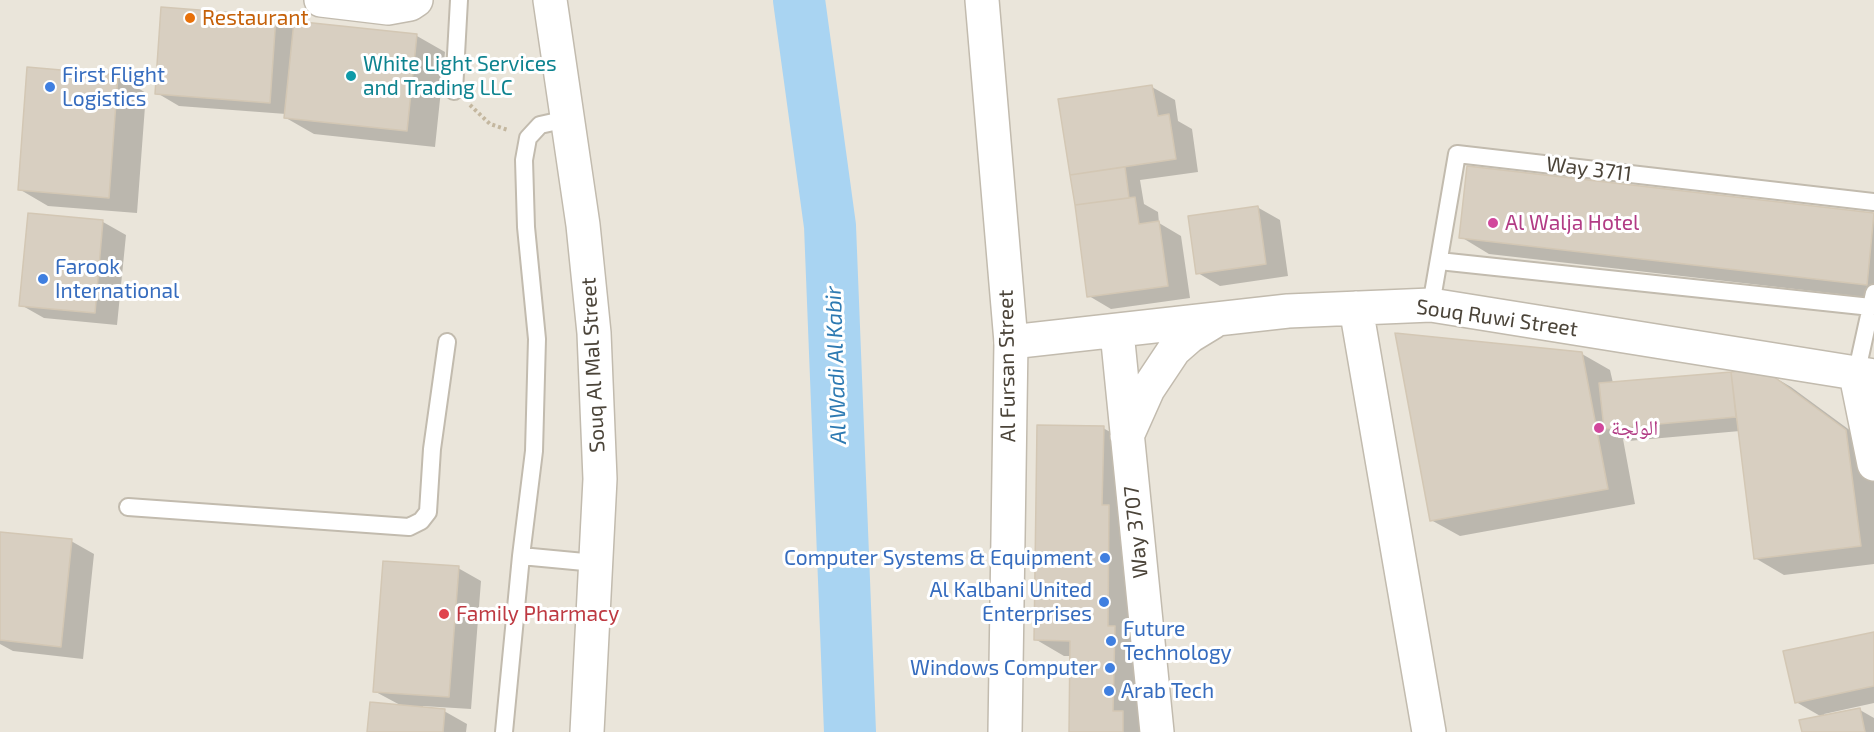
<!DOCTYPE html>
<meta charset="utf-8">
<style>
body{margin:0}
canvas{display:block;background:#f6f3ec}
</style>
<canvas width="1874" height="732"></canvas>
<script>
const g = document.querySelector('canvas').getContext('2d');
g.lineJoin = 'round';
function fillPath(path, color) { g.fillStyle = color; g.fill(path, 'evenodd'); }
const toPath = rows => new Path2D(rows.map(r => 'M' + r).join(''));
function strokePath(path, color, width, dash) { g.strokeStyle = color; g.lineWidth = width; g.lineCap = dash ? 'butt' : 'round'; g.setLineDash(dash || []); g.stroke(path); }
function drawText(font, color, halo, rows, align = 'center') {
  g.font = font + ' "Exo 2","Noto Naskh Arabic",sans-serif'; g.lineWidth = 6; g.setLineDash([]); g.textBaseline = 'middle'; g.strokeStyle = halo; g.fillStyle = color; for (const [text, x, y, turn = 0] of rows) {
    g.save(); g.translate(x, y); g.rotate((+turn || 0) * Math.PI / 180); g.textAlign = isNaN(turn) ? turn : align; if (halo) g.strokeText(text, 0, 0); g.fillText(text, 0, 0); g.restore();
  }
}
const residential = toPath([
 [0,0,1874,0,1874,732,0,732]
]);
const shadow = toPath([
 [276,17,295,28,417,36,445,52,435,147,314,134,286,118,286,114,179,106,157,93],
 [118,76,146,93,137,213,48,206,19,189],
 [1152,87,1175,100,1178,121,1192,129,1198,172,1140,180,1144,204,1158,212,1159,223,1181,236,1190,298,1111,309,1089,296,1060,101],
 [1468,167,1874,215,1874,298,1489,254,1461,237],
 [1257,207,1280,220,1288,276,1220,286,1198,273],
 [29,215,103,222,126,235,117,325,44,318,21,305],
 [1582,354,1610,370,1613,383,1762,370,1791,387,1874,448,1874,564,1784,575,1755,558,1740,431,1628,441,1623,439,1635,504,1460,536,1431,520],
 [1103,428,1132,444,1151,732,1070,732,1071,656,1064,656,1035,639],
 [71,541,94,554,83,659,13,651,0,644,0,547],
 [458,568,481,581,471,709,423,706,423,709,444,711,467,724,466,732,368,732,402,706,374,691],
 [1874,633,1874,703,1824,714,1825,717,1860,710,1874,718,1874,732,1803,732,1822,717,1796,702]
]);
const river = toPath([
 [799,0,830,226,850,732]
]);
const building = toPath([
 [161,7,276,16,270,103,155,94,161,7],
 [294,21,417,34,407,131,284,118,294,21],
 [27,67,118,75,109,198,18,190,27,67],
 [1152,85,1158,116,1169,114,1176,159,1070,175,1058,99,1152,85],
 [1467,166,1874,213,1867,285,1459,238,1467,166],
 [1125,167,1129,198,1075,205,1070,175,1125,167],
 [1135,197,1139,224,1159,221,1168,286,1087,297,1075,205,1135,197],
 [1258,206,1266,264,1196,274,1188,216,1258,206],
 [28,213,103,220,95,313,19,306,28,213],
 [1395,333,1582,352,1608,489,1430,521,1395,333],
 [1762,368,1846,430,1861,546,1754,559,1731,372,1762,368],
 [1731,372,1736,417,1604,429,1599,383,1731,372],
 [1037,425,1104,426,1102,505,1109,505,1108,626,1115,626,1113,711,1123,711,1123,732,1069,732,1070,641,1034,640,1037,425],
 [0,532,72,539,61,647,0,640,0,532],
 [383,561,459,566,449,697,373,692,383,561],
 [1874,632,1874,686,1795,703,1783,651,1874,632],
 [370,702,445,709,443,732,367,732,370,702],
 [1860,708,1865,732,1802,732,1799,720,1860,708]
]);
const path = toPath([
 [470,105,490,124,508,130]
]);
const service = toPath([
 [454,91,459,0],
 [1439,261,1871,307],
 [1431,305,1457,154,1874,202],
 [1856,375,1874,293],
 [128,507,409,527,421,521,428,512,432,449,447,342],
 [521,556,595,563],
 [504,732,521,556,534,451,537,339,526,227,524,160,528,138,540,125,567,119]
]);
const minor = toPath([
 [321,0,388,8,410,4,416,0],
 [550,0,583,225,594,333,600,479,587,732],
 [1356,308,1429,732],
 [1117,332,1157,732],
 [1011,342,1288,311,1431,305,1874,376],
 [1856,375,1874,464],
 [1127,436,1148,389,1174,350,1190,336,1213,322]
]);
const tertiary = toPath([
 [982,0,1011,342,1005,732]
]);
const markers = [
 [190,18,6,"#e8710a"],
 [351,76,6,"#0f9aa8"],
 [50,87,6,"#3f7fe0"],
 [1493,223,6,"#d1479c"],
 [43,279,6,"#3f7fe0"],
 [1599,428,6,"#d1479c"],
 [1105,558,6,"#3f7fe0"],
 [1104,602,6,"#3f7fe0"],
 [444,614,6,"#e0444e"],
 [1111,641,6,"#3f7fe0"],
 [1110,668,6,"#3f7fe0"],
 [1109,691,6,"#3f7fe0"]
];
const foodNames = [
 ["Restaurant",202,18]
];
const cultureNames = [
 ["White Light Services",363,64],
 ["and Trading LLC",363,88]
];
const shopNames = [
 ["First Flight",62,75],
 ["Logistics",62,99],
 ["Farook",55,267],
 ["International",55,291],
 ["Computer Systems & Equipment",1093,558,"right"],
 ["Al Kalbani United",1092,590,"right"],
 ["Enterprises",1092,614,"right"],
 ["Future",1123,629],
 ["Technology",1123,653],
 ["Windows Computer",1098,668,"right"],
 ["Arab Tech",1121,691]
];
const streetNames = [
 ["Way 3711",1589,169,7],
 ["Souq Ruwi Street",1497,318,8],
 ["Souq Al Mal Street",593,365,-93],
 ["Al Fursan Street",1007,366,-91],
 ["Way 3707",1136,532,-96]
];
const hotelNames = [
 ["Al Walja Hotel",1505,223],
 ["الولجة",1611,428]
];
const healthNames = [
 ["Family Pharmacy",456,614]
];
const waterNames = [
 ["Al Wadi Al Kabir",836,365,-92]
];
fillPath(residential, '#eae5da');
fillPath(shadow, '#0003');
strokePath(river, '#a9d4f2', 52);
fillPath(building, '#d8cfc1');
strokePath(building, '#d3c7b4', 1.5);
strokePath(service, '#c2bbae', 20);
strokePath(minor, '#c2bbae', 36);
strokePath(tertiary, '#c2bbae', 36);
strokePath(path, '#c4b79f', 4, [3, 3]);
strokePath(service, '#fff', 16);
strokePath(minor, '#fff', 33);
strokePath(tertiary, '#fff', 33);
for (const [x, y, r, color] of markers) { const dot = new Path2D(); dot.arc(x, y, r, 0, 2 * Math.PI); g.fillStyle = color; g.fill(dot); strokePath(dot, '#fff', 2); }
drawText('21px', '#c56008', '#fff', foodNames, 'left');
drawText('21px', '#0d838f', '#fff', cultureNames, 'left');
drawText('21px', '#366cbe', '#fff', shopNames, 'left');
drawText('21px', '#4b4439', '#fff', streetNames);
drawText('21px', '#b23c85', '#fff', hotelNames, 'left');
drawText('21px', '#be3a42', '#fff', healthNames, 'left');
drawText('italic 22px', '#2e7ab2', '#fff', waterNames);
</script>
